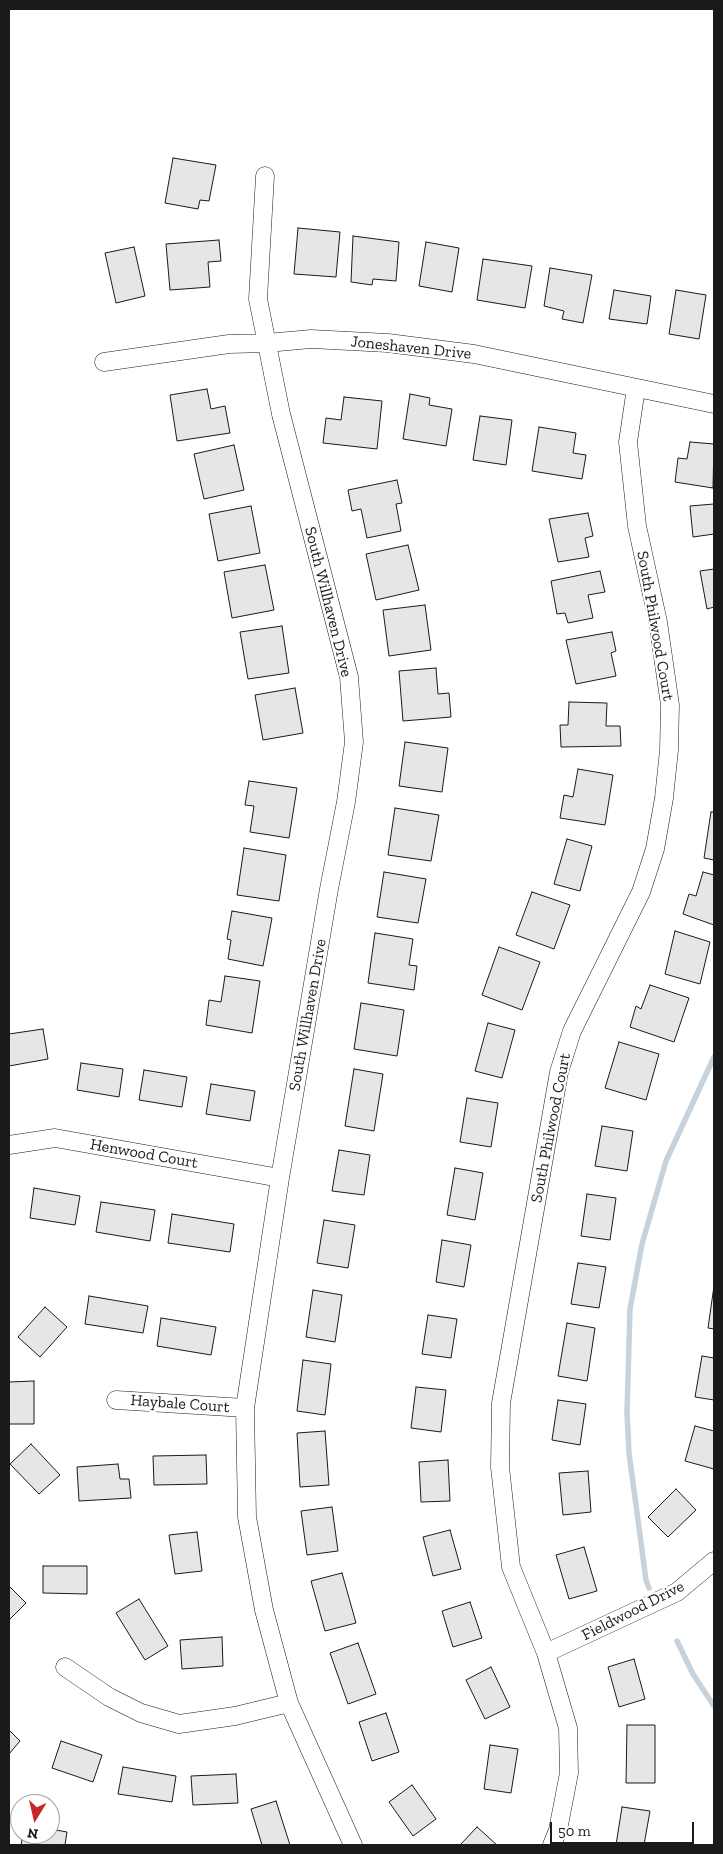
<!DOCTYPE html>
<style>
body{margin:0}
#map{position:relative;width:723px;height:1854px;overflow:hidden;background:#fff;font-family:"Zilla Slab",serif}
canvas{display:block}
.frame{position:absolute;inset:0;border:10px solid #1a1a1a;pointer-events:none}
.north{position:absolute;left:10px;top:1794px;width:50px;height:50px;box-sizing:border-box;background:#fff;border:1px solid #a3a3a3;border-radius:50%;rotate:189deg;font-size:14px;font-weight:700;line-height:20px;text-align:center;color:#1a1a1a}
.north::after{content:'';display:block;margin:auto;width:18px;height:22px;background:#c62828;clip-path:polygon(50% 0,100% 100%,50% 72%,0 100%)}
.scale{position:absolute;left:550px;top:1822px;width:144px;height:22px;box-sizing:border-box;border:2px solid #1a1a1a;border-top:0;padding-left:6px;font-size:15px;line-height:18px;white-space:nowrap;color:#1a1a1a;-webkit-text-stroke:4px #fff;paint-order:stroke}
</style>
<div id="map">
<canvas width="723" height="1854"></canvas>
<div class="frame"></div>
<div class="north">N</div>
<div class="scale">50 m</div>
</div>
<script>
const g = document.querySelector('canvas').getContext('2d');
g.lineJoin = 'round';
const toPath = rows => new Path2D(rows.map(r => 'M' + r).join(''));
function strokePath(path, color, width, dash) { g.strokeStyle = color; g.lineWidth = width; g.lineCap = dash ? 'butt' : 'round'; g.setLineDash(dash || []); g.stroke(path); }
function fillPath(path, color) { g.fillStyle = color; g.fill(path, 'evenodd'); }
function drawText(font, color, halo, rows, align = 'center') {
  g.font = font + ' "Zilla Slab",serif'; g.lineWidth = 4; g.setLineDash([]); g.textBaseline = 'middle'; g.strokeStyle = halo; g.fillStyle = color; for (const [text, x, y, turn = 0] of rows) {
    g.save(); g.translate(x, y); g.rotate((+turn || 0) * Math.PI / 180); g.textAlign = isNaN(turn) ? turn : align; if (halo) g.strokeText(text, 0, 0); g.fillText(text, 0, 0); g.restore();
  }
}
const stream = toPath([
 [649,1588,646,1580,629,1453,627,1412,630,1309,642,1244,666,1161,714,1057],
 [677,1641,693,1674,714,1706]
]);
const building = toPath([
 [173,158,216,165,209,201,200,200,198,209,165,203,173,158],
 [298,228,340,232,336,277,294,274,298,228],
 [353,236,399,242,396,281,373,279,372,285,351,282,353,236],
 [219,240,221,261,208,262,210,287,170,290,166,244,219,240],
 [426,242,459,248,452,292,419,286,426,242],
 [134,247,145,296,116,303,105,253,134,247],
 [483,259,532,266,525,308,477,300,483,259],
 [550,268,592,275,583,323,562,319,564,311,544,306,550,268],
 [614,290,651,296,647,324,609,319,614,290],
 [676,290,706,295,699,339,669,334,676,290],
 [207,389,211,409,225,406,230,433,177,441,170,395,207,389],
 [410,394,430,398,429,405,452,409,446,446,403,439,410,394],
 [344,397,382,401,377,449,323,443,326,418,341,420,344,397],
 [480,416,512,420,506,465,473,460,480,416],
 [539,427,576,433,573,453,586,455,582,479,532,471,539,427],
 [690,442,714,444,713,488,675,482,678,458,687,459,690,442],
 [234,445,244,490,204,499,194,454,234,445],
 [397,480,402,503,396,504,401,531,367,538,361,509,352,511,348,490,397,480],
 [714,504,714,534,693,537,690,506,714,504],
 [251,506,260,553,218,561,209,514,251,506],
 [588,513,593,536,585,538,589,557,558,562,549,519,588,513],
 [408,545,419,590,376,600,366,554,408,545],
 [265,565,274,610,232,618,224,572,265,565],
 [714,569,714,607,707,609,700,571,714,569],
 [600,571,605,592,588,595,593,618,568,623,565,613,557,614,551,581,600,571],
 [425,605,431,650,389,656,383,610,425,605],
 [282,626,289,673,248,679,240,632,282,626],
 [612,632,616,651,611,653,616,676,576,684,566,640,612,632],
 [436,668,438,694,449,693,451,717,403,721,399,671,436,668],
 [295,688,303,733,263,740,255,695,295,688],
 [569,702,607,703,606,726,620,726,621,746,561,747,560,725,568,725,569,702],
 [405,742,448,748,442,792,399,786,405,742],
 [578,769,613,775,605,825,560,818,564,795,573,797,578,769],
 [249,781,297,788,289,838,250,832,254,806,245,805,249,781],
 [395,808,439,815,431,861,388,855,395,808],
 [711,812,714,812,714,860,704,858,711,812],
 [567,839,592,846,580,891,554,884,567,839],
 [244,848,286,855,279,901,237,895,244,848],
 [384,872,426,879,418,923,377,917,384,872],
 [703,872,714,875,714,925,683,914,689,894,696,896,703,872],
 [532,892,570,905,554,949,516,935,532,892],
 [232,911,272,918,263,966,228,959,231,940,227,939,232,911],
 [675,931,710,942,700,984,665,974,675,931],
 [375,933,413,939,409,965,417,966,414,990,368,983,375,933],
 [499,947,540,962,522,1010,482,995,499,947],
 [225,976,260,981,252,1033,206,1025,209,1000,221,1002,225,976],
 [650,985,689,998,674,1042,630,1027,636,1006,641,1009,650,985],
 [361,1003,404,1010,397,1056,354,1049,361,1003],
 [488,1023,515,1030,502,1078,475,1071,488,1023],
 [43,1029,48,1059,9,1066,9,1034,43,1029],
 [619,1042,659,1054,646,1100,605,1088,619,1042],
 [81,1063,123,1069,119,1097,77,1090,81,1063],
 [354,1069,383,1074,374,1131,345,1126,354,1069],
 [144,1070,187,1077,182,1107,139,1100,144,1070],
 [211,1084,255,1091,250,1121,206,1114,211,1084],
 [467,1098,498,1103,491,1147,460,1142,467,1098],
 [602,1126,633,1131,627,1171,595,1166,602,1126],
 [339,1150,370,1155,364,1195,332,1191,339,1150],
 [455,1168,483,1173,475,1220,447,1215,455,1168],
 [34,1188,80,1196,75,1225,30,1218,34,1188],
 [587,1194,616,1198,610,1240,581,1236,587,1194],
 [101,1202,155,1210,150,1241,96,1232,101,1202],
 [172,1214,234,1224,230,1252,168,1243,172,1214],
 [324,1220,355,1225,348,1268,317,1263,324,1220],
 [442,1240,471,1245,464,1287,436,1282,442,1240],
 [578,1263,606,1267,599,1308,571,1304,578,1263],
 [714,1286,714,1329,708,1328,714,1286],
 [313,1290,342,1295,335,1342,306,1337,313,1290],
 [89,1296,148,1306,143,1333,85,1324,89,1296],
 [45,1307,67,1327,40,1357,18,1337,45,1307],
 [428,1315,457,1319,451,1358,422,1354,428,1315],
 [161,1318,216,1327,211,1355,157,1346,161,1318],
 [567,1323,595,1328,587,1381,558,1376,567,1323],
 [702,1356,714,1358,714,1400,695,1397,702,1356],
 [303,1360,331,1364,325,1415,297,1411,303,1360],
 [34,1381,34,1424,9,1424,9,1382,34,1381],
 [416,1387,446,1390,441,1432,411,1428,416,1387],
 [558,1400,586,1404,580,1445,552,1440,558,1400],
 [695,1426,714,1431,714,1469,685,1461,695,1426],
 [325,1431,329,1485,300,1487,297,1433,325,1431],
 [31,1444,60,1475,39,1494,10,1464,31,1444],
 [206,1455,207,1484,154,1485,153,1456,206,1455],
 [448,1460,450,1501,421,1502,419,1462,448,1460],
 [118,1464,120,1479,129,1479,131,1498,79,1501,77,1467,118,1464],
 [588,1471,591,1512,563,1515,559,1473,588,1471],
 [676,1489,696,1510,668,1537,648,1517,676,1489],
 [332,1507,338,1551,307,1555,301,1511,332,1507],
 [450,1530,461,1569,433,1576,423,1537,450,1530],
 [197,1532,202,1571,175,1574,169,1535,197,1532],
 [584,1547,597,1591,569,1599,556,1555,584,1547],
 [43,1566,87,1566,87,1594,43,1593,43,1566],
 [342,1573,356,1623,325,1631,311,1581,342,1573],
 [9,1586,26,1603,9,1620,9,1586],
 [139,1599,168,1646,145,1660,116,1613,139,1599],
 [470,1602,482,1638,453,1647,442,1611,470,1602],
 [222,1637,223,1666,182,1669,180,1640,222,1637],
 [358,1643,376,1694,348,1704,330,1653,358,1643],
 [634,1659,645,1699,619,1707,608,1667,634,1659],
 [491,1667,510,1707,485,1719,466,1680,491,1667],
 [386,1713,399,1752,372,1761,359,1722,386,1713],
 [627,1725,655,1725,655,1783,626,1783,627,1725],
 [9,1730,20,1741,9,1754,9,1730],
 [61,1741,102,1755,93,1782,52,1768,61,1741],
 [490,1745,518,1749,511,1793,484,1789,490,1745],
 [123,1767,176,1776,172,1802,118,1794,123,1767],
 [236,1774,238,1803,193,1805,191,1776,236,1774],
 [412,1785,436,1819,413,1836,389,1802,412,1785],
 [276,1801,290,1845,262,1845,251,1809,276,1801],
 [622,1807,650,1811,644,1845,616,1845,622,1807],
 [477,1827,497,1845,460,1845,477,1827],
 [50,1829,67,1832,65,1845,21,1845,23,1834,50,1834,50,1829]
]);
const minor = toPath([
 [265,176,258,299,281,414,349,677,354,742,346,802,329,889,280,1178,245,1408,247,1517,264,1610,289,1703,353,1845],
 [104,362,229,344,267,343,311,339,388,343,474,354,714,404],
 [9,1145,55,1138,280,1178],
 [116,1400,245,1408],
 [546,1653,677,1592,714,1561],
 [65,1667,109,1697,141,1713,179,1724,235,1716,289,1703],
 [552,1845,558,1830,569,1773,568,1728,546,1653,511,1567,500,1467,501,1403,559,1072,572,1031,641,892,655,849,664,798,669,750,670,705,658,622,637,526,628,442,636,388]
]);
const streetNames = [
 ["Joneshaven Drive",411,348,6],
 ["South Willhaven Drive",328,602,76],
 ["South Philwood Court",655,626,80],
 ["South Willhaven Drive",308,1015,-80],
 ["South Philwood Court",551,1128,-79],
 ["Henwood Court",144,1154,10],
 ["Haybale Court",180,1404,4],
 ["Fieldwood Drive",633,1611,-27]
];
strokePath(stream, '#c6d2dc', 5.5);
fillPath(building, '#e6e6e6');
strokePath(building, '#1a1a1a', 1);
strokePath(minor, '#1a1a1a', 19);
strokePath(minor, '#fff', 18);
drawText('16px', '#1a1a1a', '#fff', streetNames);
</script>
